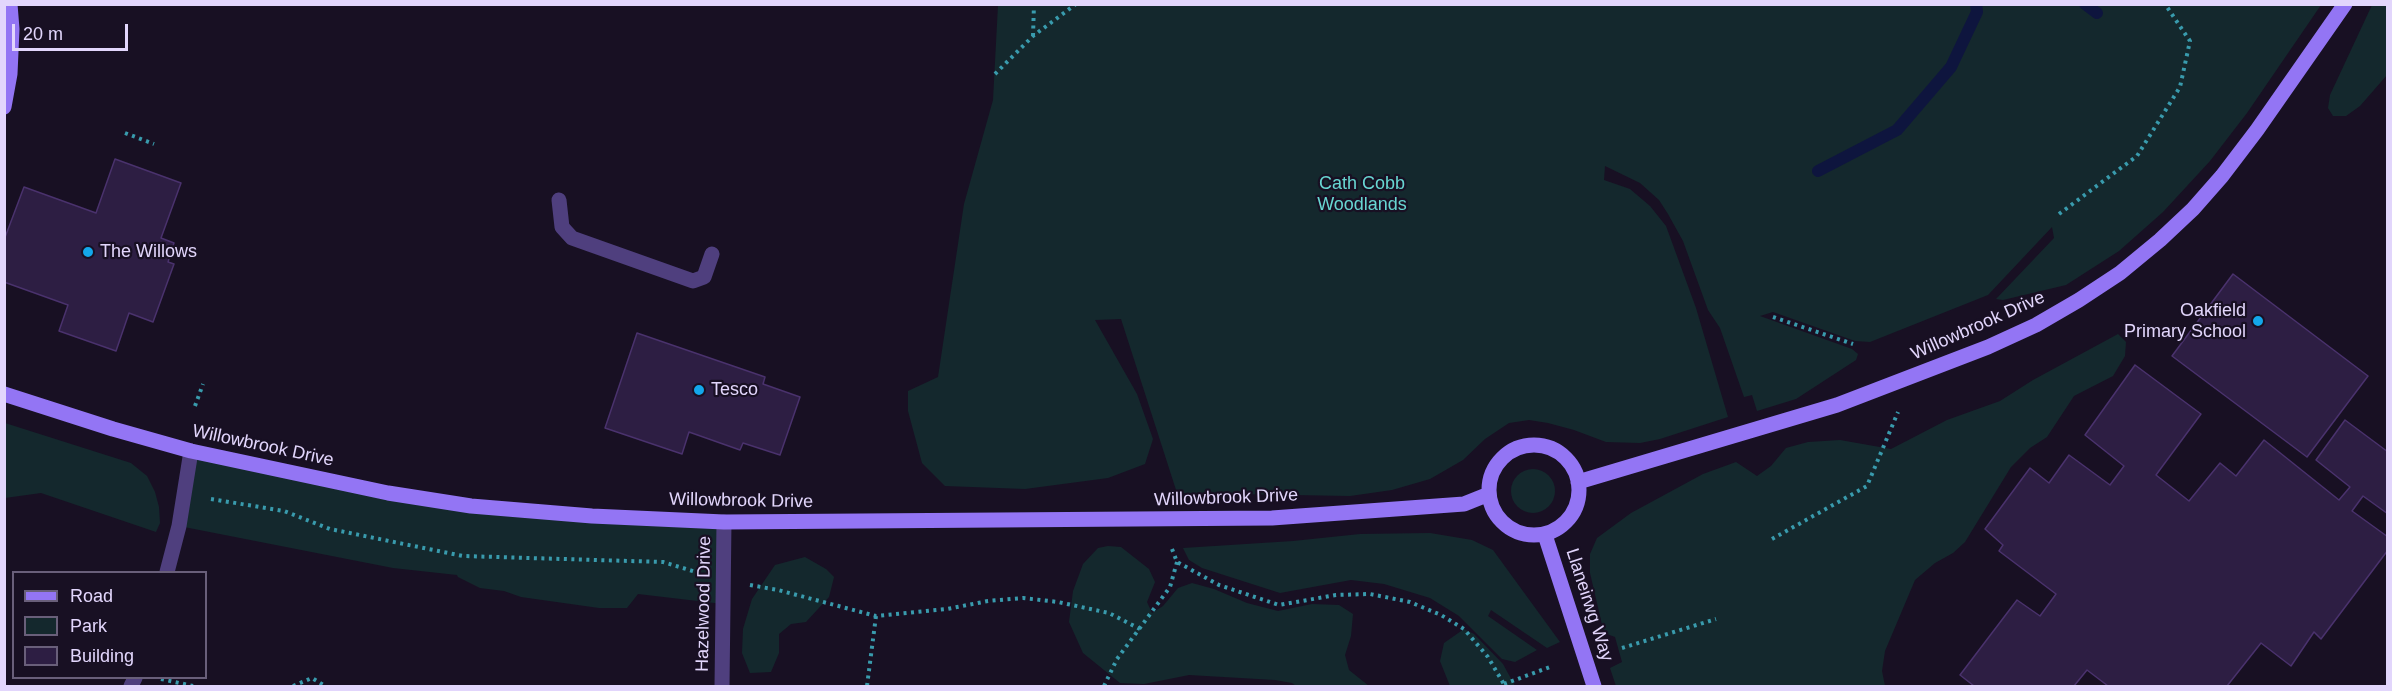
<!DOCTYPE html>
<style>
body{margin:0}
#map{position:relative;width:2392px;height:691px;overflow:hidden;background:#181023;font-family:Arial,sans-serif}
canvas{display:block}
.frame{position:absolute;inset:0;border:6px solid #e2d6fc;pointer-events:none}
.legend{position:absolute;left:12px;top:571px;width:195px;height:108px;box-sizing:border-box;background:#181023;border:2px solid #695f7a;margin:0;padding:8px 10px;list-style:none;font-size:18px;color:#e2d6fc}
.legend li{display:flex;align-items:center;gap:12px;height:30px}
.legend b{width:30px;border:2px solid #695f7a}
.scale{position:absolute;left:12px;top:24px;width:116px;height:27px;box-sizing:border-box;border:3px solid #e2d6fc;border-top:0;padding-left:8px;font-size:18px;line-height:21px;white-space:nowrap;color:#e2d6fc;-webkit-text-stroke:4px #181023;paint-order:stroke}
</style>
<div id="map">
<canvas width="2392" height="691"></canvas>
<div class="frame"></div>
<ul class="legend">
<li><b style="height:8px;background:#9375f4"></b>Road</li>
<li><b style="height:16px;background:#14282d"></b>Park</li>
<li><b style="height:16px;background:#2d1e43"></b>Building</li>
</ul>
<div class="scale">20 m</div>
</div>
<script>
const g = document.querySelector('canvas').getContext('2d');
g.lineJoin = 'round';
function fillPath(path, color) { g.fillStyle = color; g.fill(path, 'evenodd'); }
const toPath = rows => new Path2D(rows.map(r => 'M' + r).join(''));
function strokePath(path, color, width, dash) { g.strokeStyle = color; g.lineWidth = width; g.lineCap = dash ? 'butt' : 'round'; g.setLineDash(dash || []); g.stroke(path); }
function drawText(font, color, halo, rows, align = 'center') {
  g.font = font + ' Arial,sans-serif'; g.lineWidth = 4.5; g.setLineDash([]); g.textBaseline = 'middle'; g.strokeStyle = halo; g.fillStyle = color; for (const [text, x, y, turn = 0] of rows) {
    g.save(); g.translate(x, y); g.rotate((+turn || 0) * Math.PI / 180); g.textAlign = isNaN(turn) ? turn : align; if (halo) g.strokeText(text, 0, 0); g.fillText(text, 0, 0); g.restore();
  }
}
const green = toPath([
 [998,5,998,4,2321,5,2247,113,2210,161,2163,212,2119,251,2066,285,2003,300,1996,299,2054,238,2052,227,1988,295,1870,342,1855,341,1773,312,1760,316,1852,349,1858,354,1856,360,1796,399,1757,411,1752,395,1744,397,1720,328,1708,310,1683,241,1668,214,1659,200,1640,183,1605,166,1604,180,1630,189,1650,206,1666,226,1696,308,1728,417,1660,439,1640,443,1606,442,1574,430,1548,423,1529,420,1509,423,1485,439,1463,460,1430,479,1392,490,1350,496,1177,493,1121,319,1095,320,1137,394,1153,439,1145,464,1108,478,1025,489,945,486,922,463,908,411,908,391,938,377,964,204,993,100],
 [2372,5,2387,5,2387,75,2360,106,2346,116,2333,116,2328,108,2330,95],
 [2118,334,2126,342,2125,356,2113,376,2074,396,2047,437,2030,448,2011,467,1965,542,1953,553,1935,563,1915,580,1885,651,1882,671,1885,686,1616,686,1610,668,1622,662,1615,637,1604,633,1590,573,1590,554,1597,538,1631,513,1703,474,1736,462,1757,476,1771,466,1786,448,1808,442,1840,440,1891,449,1947,420,2000,401,2033,380],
 [5,423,131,463,147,476,155,492,159,507,160,523,156,532,41,493,5,498],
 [191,451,388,493,724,522,723,604,638,594,627,608,599,608,521,597,504,591,480,588,458,577,457,575,393,568,179,526],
 '1511 491a22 22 0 1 1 44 0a22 22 0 1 1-44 0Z',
 [1430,533,1472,540,1493,550,1560,642,1547,648,1491,610,1488,616,1537,650,1515,662,1502,659,1459,616,1430,598,1384,584,1351,580,1280,593,1202,568,1189,560,1183,548,1293,541,1360,534],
 [1108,546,1121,547,1149,569,1155,582,1147,602,1152,613,1163,606,1178,588,1192,583,1214,589,1247,603,1278,611,1312,604,1339,605,1353,614,1351,636,1345,655,1349,670,1369,686,1296,686,1292,683,1275,680,1189,675,1144,684,1120,683,1083,653,1069,622,1073,591,1083,564,1098,548],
 [805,557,826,569,834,577,829,597,806,622,791,624,779,634,779,653,771,672,750,673,742,653,743,629,752,599,775,565],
 [1464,629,1474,634,1503,664,1515,686,1450,686,1440,661,1444,643]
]);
const stream = toPath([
 [2085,4,2097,13],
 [1818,171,1897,130,1951,67,1977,12,1976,4]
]);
const building = toPath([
 [115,159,181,183,161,238,174,243,168,262,174,264,153,322,129,313,116,351,59,331,68,305,4,282,4,240,24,187,96,213,115,159],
 [2233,274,2368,376,2307,457,2172,356,2233,274],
 [637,333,765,377,763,384,800,397,780,455,743,443,740,450,689,432,682,454,605,428,637,333],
 [2135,365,2201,414,2156,475,2189,501,2220,463,2236,476,2264,440,2339,500,2350,487,2316,460,2345,420,2388,452,2388,514,2363,496,2352,511,2388,537,2388,550,2321,639,2314,632,2291,666,2261,643,2227,686,2108,686,2087,670,2074,686,1974,686,1960,675,2017,600,2040,616,2056,594,1999,551,2003,545,1985,529,2030,468,2049,483,2069,455,2110,485,2124,466,2085,435,2135,365]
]);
const path = toPath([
 [1033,36,1034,4],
 [995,74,1033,36,1076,4],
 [125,133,154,144],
 [2059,214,2137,156,2180,87,2190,41,2165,4],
 [1773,317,1853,344],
 [195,406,203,384],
 [211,499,284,511,330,529,463,556,663,562,696,572],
 [1772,539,1867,486,1898,412],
 [1172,549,1177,562,1219,585,1279,605,1336,595,1370,594,1410,602,1441,615,1464,629,1488,657,1505,686],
 [750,585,778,590,876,616,947,609,988,601,1023,598,1058,602,1109,613,1140,629],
 [1622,648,1716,619],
 [161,679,193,686],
 [1504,684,1550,667],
 [293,686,312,678,325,686],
 [867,686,876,616],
 [1104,686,1117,659,1170,587,1177,562]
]);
const lane = toPath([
 [559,200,562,227,572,238,693,281,704,277,712,254]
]);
const street = toPath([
 [167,572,179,526,191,451],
 [131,686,135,678],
 [722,686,724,522]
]);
const secondary = toPath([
 [4,107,10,74,12,29,10,4],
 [4,394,113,429,191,451,388,493,471,506,592,516,724,522,1272,518,1464,504,1489,494],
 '1489 490a45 45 0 1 1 90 0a45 45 0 1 1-90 0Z',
 [1578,482,1837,405,1988,347,2036,325,2079,300,2120,273,2160,240,2193,209,2222,176,2257,130,2345,4],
 [1545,535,1594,686]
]);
const markers = [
 [88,252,6,"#13a7ea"],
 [2258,321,6,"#13a7ea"],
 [699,390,6,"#13a7ea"]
];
const parkNames = [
 ["Cath Cobb",1362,184],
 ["Woodlands",1362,205]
];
const poiNames = [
 ["The Willows",100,252],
 ["Oakfield",2246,311,"right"],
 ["Primary School",2246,332,"right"],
 ["Tesco",711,390]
];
const streetNames = [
 ["Willowbrook Drive",1978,326,-24],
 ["Willowbrook Drive",263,446,12],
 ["Willowbrook Drive",1226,498,-2],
 ["Willowbrook Drive",741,501,1],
 ["Hazelwood Drive",704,604,-89],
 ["Llaneirwg Way",1589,605,72]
];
fillPath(green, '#14282d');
strokePath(stream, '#0e153e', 12);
fillPath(building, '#2d1e43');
strokePath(building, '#4a326d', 1.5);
strokePath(path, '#399bad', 4, [3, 4.5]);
strokePath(lane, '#4f3f7e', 15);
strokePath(street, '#4f3f7e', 15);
strokePath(secondary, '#9375f4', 15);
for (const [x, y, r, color] of markers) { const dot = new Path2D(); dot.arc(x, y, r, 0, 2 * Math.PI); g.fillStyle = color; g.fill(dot); strokePath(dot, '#181023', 2); }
drawText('18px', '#68d6d2', '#181023', parkNames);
drawText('18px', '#e2d6fc', '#181023', poiNames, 'left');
drawText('18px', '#e2d6fc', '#181023', streetNames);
</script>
